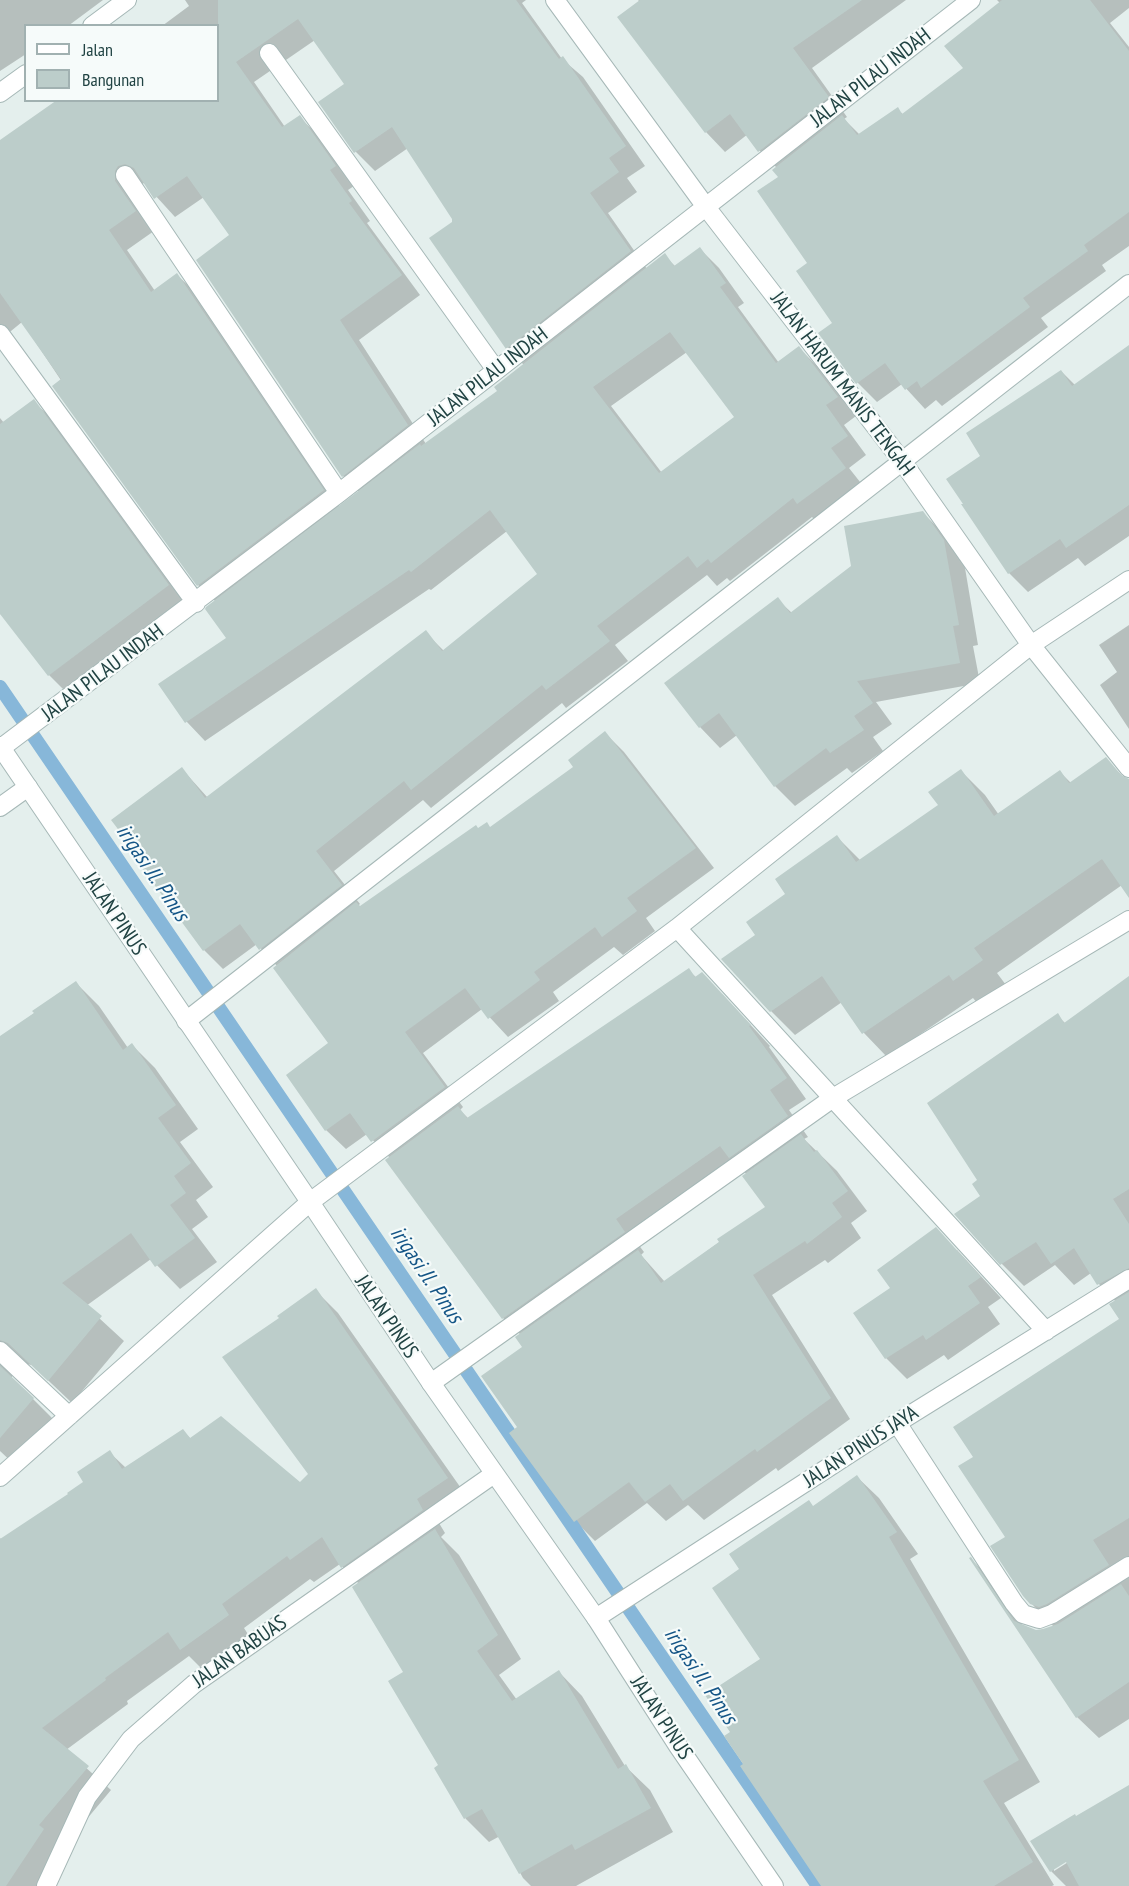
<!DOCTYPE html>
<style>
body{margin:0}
#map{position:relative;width:1129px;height:1886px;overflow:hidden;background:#e4efed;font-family:"PT Sans Narrow",sans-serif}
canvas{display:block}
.legend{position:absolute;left:24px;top:24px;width:195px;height:78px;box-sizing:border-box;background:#f6fbfa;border:2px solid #a1b1b1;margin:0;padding:8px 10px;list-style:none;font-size:18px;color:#214343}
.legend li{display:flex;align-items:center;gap:12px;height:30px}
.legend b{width:30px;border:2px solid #a1b1b1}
</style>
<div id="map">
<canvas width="1129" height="1886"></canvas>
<ul class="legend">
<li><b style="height:8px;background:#fff"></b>Jalan</li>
<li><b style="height:16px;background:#bccdca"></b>Bangunan</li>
</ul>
</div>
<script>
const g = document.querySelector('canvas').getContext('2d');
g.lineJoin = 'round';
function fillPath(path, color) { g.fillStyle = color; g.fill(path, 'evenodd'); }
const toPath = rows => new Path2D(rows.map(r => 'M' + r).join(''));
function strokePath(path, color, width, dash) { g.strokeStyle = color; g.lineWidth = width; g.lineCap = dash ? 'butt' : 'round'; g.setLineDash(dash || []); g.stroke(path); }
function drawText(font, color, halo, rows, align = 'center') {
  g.font = font + ' "PT Sans Narrow",sans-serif'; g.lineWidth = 4.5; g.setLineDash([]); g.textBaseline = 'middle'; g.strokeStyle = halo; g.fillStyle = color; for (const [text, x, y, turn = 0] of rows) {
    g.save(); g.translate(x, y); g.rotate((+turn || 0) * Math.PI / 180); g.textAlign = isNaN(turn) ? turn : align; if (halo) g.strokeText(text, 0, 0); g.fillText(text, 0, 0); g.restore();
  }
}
const shadow = toPath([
 [0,0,103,0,68,26,26,26,26,54,0,71],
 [185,0,526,0,522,3,562,59,583,77,645,166,627,178,637,192,608,213,647,269,664,255,676,267,700,249,719,268,744,303,738,307,779,363,799,348,818,367,856,416,844,425,866,455,849,468,864,487,817,522,812,517,730,581,727,578,717,586,707,575,615,645,628,661,566,708,562,703,431,808,423,800,334,871,360,904,354,909,356,911,479,830,491,828,575,767,605,733,624,752,714,868,646,918,655,931,623,955,614,947,553,992,559,1001,508,1037,482,1009,423,1053,463,1107,460,1110,469,1119,688,970,697,978,723,995,770,1046,769,1047,806,1099,789,1110,808,1137,804,1139,837,1171,867,1211,851,1223,861,1238,828,1263,825,1260,772,1295,850,1419,778,1471,776,1468,704,1520,688,1505,666,1521,647,1503,595,1541,575,1521,519,1428,525,1347,521,1335,503,1318,390,1158,367,1134,346,1149,326,1130,331,1043,277,966,257,944,223,969,204,950,182,769,208,798,425,632,444,651,539,575,507,531,431,590,429,589,205,741,187,722,160,685,228,638,216,602,198,585,22,322,0,340,0,142,218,100,218,26,162,26,189,6],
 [315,40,346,85,320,102,356,152,375,171,408,148,453,219,507,348,524,365,499,391,426,444,359,340,420,295,367,223,370,221,348,190,354,186,319,136,299,117,285,127,254,82],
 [144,183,175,217,204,197,231,235,343,476,359,492,340,507,197,294,177,275,155,291,127,250,154,231,133,190],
 [687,352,736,417,662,473,611,406],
 [740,1167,747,1175,767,1207,665,1282,641,1255,644,1252,635,1240],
 [638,0,906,0,812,68,847,117,844,119,860,135,897,109,904,115,965,69,1000,3,997,0,1129,0,1129,8,1110,23,1129,47,1129,246,1102,265,1106,271,1041,318,1048,327,942,406,936,400,925,409,902,384,877,402,858,383,809,263,777,168,760,151,748,134,725,152,706,132,619,18,640,2],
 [1129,353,1129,536,1085,566,1078,558,1028,592,1009,573,963,505,982,456,1061,371,1075,385],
 [33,401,53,420,187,605,69,695,49,675,3,615,0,614,0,418,4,423],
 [923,513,943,533,964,562,978,645,973,646,980,683,876,702,892,724,873,737,883,751,852,773,847,768,795,806,775,786,737,735,720,748,700,727,666,683,777,599,792,613],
 [1129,625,1129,729,1100,685,1117,672,1099,645],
 [1106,759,1126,780,1129,779,1129,893,1122,885,997,973,1006,985,978,1004,973,998,887,1057,864,1033,842,1002,795,1035,771,1011,757,936,788,895,837,837,861,861,940,805,961,771,985,795,999,815,1060,772,1071,783],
 [1129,978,1129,1719,1099,1738,1077,1717,974,1562,993,1581,1023,1626,1036,1631,1054,1627,1031,1603,1008,1537,975,1457,1121,1320,1116,1302,1099,1284,1091,1273,1074,1285,1055,1265,1024,1286,1002,1264,982,1196,979,1180,1057,1015,1066,1024],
 [76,983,99,1006,128,1048,132,1045,155,1068,198,1129,180,1142,213,1187,196,1200,208,1217,192,1229,217,1262,180,1289,151,1259,86,1306,124,1341,72,1403,32,1365,20,1363,12,1372,12,1378,56,1422,16,1466,0,1451,0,1038],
 [957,1250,1001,1298,988,1307,1000,1324,948,1360,944,1355,907,1379,886,1358,856,1313],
 [315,1290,338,1313,470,1501,439,1523,445,1533,441,1537,459,1555,521,1659,499,1675,517,1700,559,1672,582,1696,625,1766,650,1790,673,1832,576,1886,531,1886,523,1878,500,1836,489,1842,466,1819,436,1768,440,1766,405,1672,359,1584,340,1564,314,1582,310,1579,244,1628,251,1639,205,1672,189,1656,127,1701,128,1704,66,1750,111,1790,62,1849,45,1886,0,1886,0,1538,2,1540,70,1495,85,1482,109,1452,126,1468,183,1431,191,1439,300,1484,310,1474,281,1319],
 [857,1477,879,1498,918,1554,910,1559,1040,1782,1004,1803,1054,1885,1052,1886,827,1886,745,1765,732,1732,762,1659,741,1569,814,1507],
 [1129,1787,1129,1886,1066,1886,1051,1871,1076,1817],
 [1071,1857,1073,1859,1054,1871,1054,1867]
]);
const stream = toPath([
 [0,687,818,1886]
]);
const building = toPath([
 [218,0,516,0,559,59,563,56,626,146,609,158,619,172,590,193,631,251,506,349,429,238,452,222,452,219,392,127,354,153,318,102,344,84,298,19,236,62,282,127,300,115,336,166,330,170,352,201,349,203,402,275,340,320,408,425,342,477,196,260,229,235,187,176,154,199,134,168,125,164,118,166,115,171,115,181,136,211,109,230,151,292,177,273,324,490,197,586,52,386,61,379,0,293,0,140,57,100,218,100],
 [640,0,862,0,793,48,829,97,758,152,730,114,705,133,617,17],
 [1002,0,1090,0,1129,51,1129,212,1084,245,1088,251,1023,298,1030,307,921,388,917,381,905,390,885,363,856,384,818,333,832,323,796,271,807,263,757,191,778,177,772,170,842,115,857,135,898,107,902,114,963,68,944,46],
 [700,247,726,283,720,287,776,363,799,346,838,397,826,405,848,436,831,448,846,468,797,504,793,498,711,563,708,559,697,568,688,556,597,626,610,641,546,690,542,685,411,790,404,781,316,851,342,885,259,950,240,924,203,951,131,853,134,850,111,820,182,767,205,798,426,630,442,651,537,574,490,510,411,572,409,570,185,723,158,684,226,638,205,609,206,607,420,444,421,446,497,391,494,387,665,253,674,266],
 [670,332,734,417,659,473,593,387],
 [1129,345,1129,505,1066,548,1060,539,1008,574,961,504,963,504,946,479,980,456,966,433,1061,370,1072,386],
 [34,399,169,585,48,676,0,614,0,424],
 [923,511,944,540,959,625,953,626,960,663,857,681,873,703,854,716,864,730,830,753,826,748,774,787,719,713,699,728,664,683,778,597,790,613,851,566,844,526],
 [605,731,696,848,627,898,637,911,602,937,595,927,534,972,540,980,488,1019,465,988,405,1032,445,1087,371,1142,350,1113,325,1131,286,1075,328,1043,273,968,356,902,360,906,476,825,478,828,487,822,490,827,573,767,568,760],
 [1106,757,1121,775,1129,779,1129,898,1102,859,974,948,983,960,953,981,949,975,862,1034,822,976,770,1012,721,959,755,935,746,922,785,894,775,879,837,835,856,862,938,805,928,792,961,769,994,816,1060,770,1069,783],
 [689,968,695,977,702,972,751,1025,749,1026,787,1078,770,1090,788,1116,729,1158,720,1146,616,1219,625,1232,502,1319,385,1160,458,1106,467,1118],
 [1129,976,1129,1189,1113,1199,1129,1224,1129,1268,1097,1285,1074,1248,1051,1264,1036,1242,1000,1265,954,1214,980,1196,972,1184,977,1180,927,1103,1058,1013,1064,1023],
 [76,981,123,1050,132,1043,176,1105,158,1118,191,1163,174,1176,186,1193,170,1205,195,1238,155,1267,131,1233,62,1283,102,1316,48,1381,8,1343,0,1340,0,1036,34,1013,32,1011],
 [801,1134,814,1152,817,1150,848,1191,832,1203,842,1217,807,1244,805,1241,753,1275,831,1398,757,1452,755,1449,683,1501,670,1484,645,1502,629,1482,574,1522,509,1433,517,1427,481,1376,522,1347,515,1337,638,1250,661,1283,719,1242,717,1239,765,1207,742,1176],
 [936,1227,981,1277,968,1286,980,1303,926,1340,923,1335,885,1359,853,1313,890,1288,877,1270],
 [316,1288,448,1478,417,1499,423,1510,341,1568,322,1537,290,1560,287,1556,222,1604,229,1615,180,1650,168,1632,105,1678,106,1680,42,1728,89,1766,39,1825,44,1829,6,1886,0,1886,0,1539,68,1494,67,1493,83,1482,77,1472,110,1450,122,1469,183,1429,190,1438,221,1416,300,1482,308,1474,222,1357,279,1318,277,1316],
 [1129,1292,1129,1518,1093,1540,1109,1565,1047,1604,1039,1607,1030,1604,1023,1596,990,1546,1005,1537,958,1466,973,1457,953,1427,1119,1319,1109,1304],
 [0,1366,34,1398,0,1438],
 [857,1475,897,1532,889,1537,1019,1760,983,1781,1033,1862,994,1886,821,1886,740,1766,743,1764,724,1736,730,1732,705,1695,760,1659,712,1588,739,1569,729,1554,809,1500,813,1506],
 [435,1529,498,1635,477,1651,512,1701,559,1670,618,1769,626,1764,651,1808,575,1850,572,1844,519,1874,482,1809,464,1819,434,1768,438,1765,388,1681,403,1672,352,1587],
 [971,1557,1014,1621,1036,1630,1043,1629,1058,1624,1121,1584,1129,1596,1129,1682,1076,1718,969,1558],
 [1129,1785,1129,1886,1079,1886,1066,1862,1050,1872,1030,1841,1075,1814,1076,1816]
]);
const minor = toPath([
 [555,0,706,207,902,461,1031,645,1129,768],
 [92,26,127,0],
 [269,53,496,370],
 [0,93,26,74],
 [125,175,339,493],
 [0,334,196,603],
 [1,748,339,493,971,0],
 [0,807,28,787],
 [677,928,1046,1331],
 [186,1021,1129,284],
 [0,1351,69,1416],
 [431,1383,833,1098,1129,920],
 [897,1423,1014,1603,1023,1614,1039,1619,1052,1614,1129,1566],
 [0,1477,310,1202,677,928,1031,645,1129,580],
 [596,1618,897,1423,1129,1279],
 [46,1886,87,1797,131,1739,194,1684,494,1474]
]);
const tertiary = toPath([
 [0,746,310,1202,431,1383,596,1618,678,1746,774,1886]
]);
const streetNames = [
 ["JALAN PILAU INDAH",871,78,-38],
 ["JALAN PILAU INDAH",488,377,-38],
 ["JALAN HARUM MANIS TENGAH",842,384,53],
 ["JALAN PILAU INDAH",103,673,-37],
 ["JALAN PINUS",114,914,56],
 ["JALAN PINUS",386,1317,56],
 ["JALAN PINUS JAYA",861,1447,-33],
 ["JALAN BABUAS",240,1652,-35],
 ["JALAN PINUS",661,1718,57]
];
const waterNames = [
 ["irigasi Jl. Pinus",152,873,56],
 ["irigasi Jl. Pinus",426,1275,56],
 ["irigasi Jl. Pinus",700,1676,56]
];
fillPath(shadow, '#0003');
strokePath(stream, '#87b7d9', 14);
fillPath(building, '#bccdca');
strokePath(minor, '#a6b8b7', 20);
strokePath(tertiary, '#a6b8b7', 20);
strokePath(minor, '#fff', 18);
strokePath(tertiary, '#fff', 18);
drawText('21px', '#214343', '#f6fbfa', streetNames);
drawText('italic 22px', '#145586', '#f6fbfa', waterNames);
</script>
